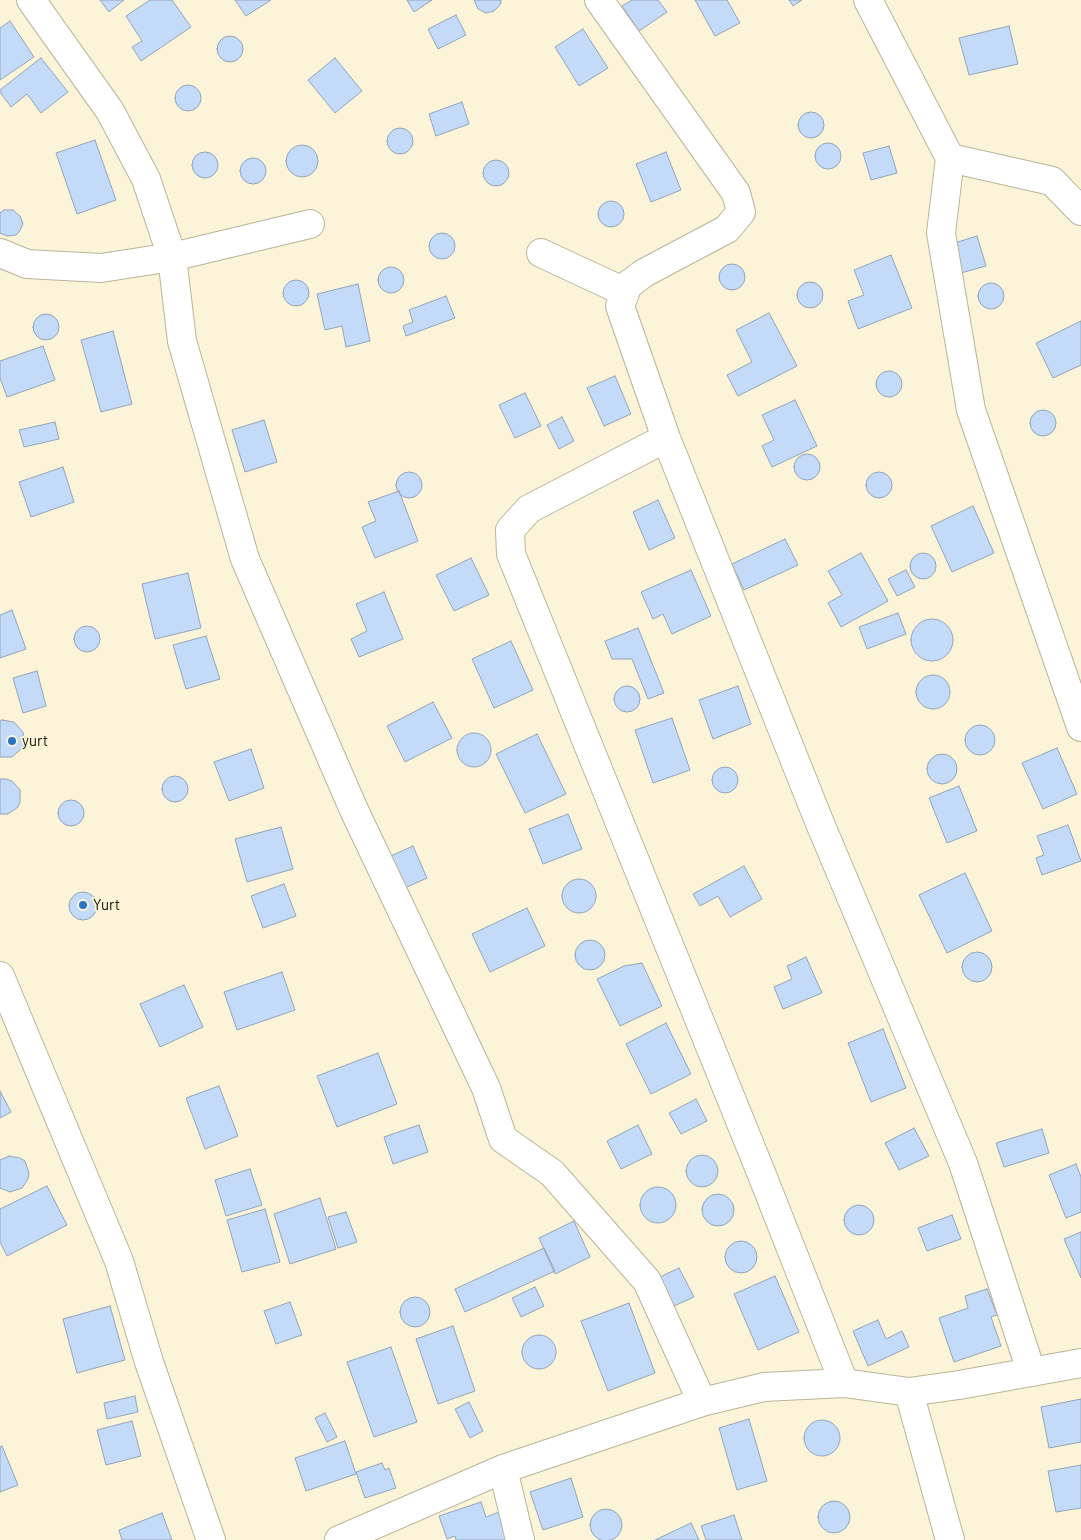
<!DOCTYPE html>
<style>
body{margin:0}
canvas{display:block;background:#fbf4d8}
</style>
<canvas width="1081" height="1540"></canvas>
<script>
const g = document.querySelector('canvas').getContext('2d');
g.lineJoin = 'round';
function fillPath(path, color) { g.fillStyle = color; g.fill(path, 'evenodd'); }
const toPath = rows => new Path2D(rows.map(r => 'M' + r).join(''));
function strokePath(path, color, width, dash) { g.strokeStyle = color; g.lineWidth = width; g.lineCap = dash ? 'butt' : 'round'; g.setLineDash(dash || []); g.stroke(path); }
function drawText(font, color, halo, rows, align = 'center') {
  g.font = font + ' Barlow,sans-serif'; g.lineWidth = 4; g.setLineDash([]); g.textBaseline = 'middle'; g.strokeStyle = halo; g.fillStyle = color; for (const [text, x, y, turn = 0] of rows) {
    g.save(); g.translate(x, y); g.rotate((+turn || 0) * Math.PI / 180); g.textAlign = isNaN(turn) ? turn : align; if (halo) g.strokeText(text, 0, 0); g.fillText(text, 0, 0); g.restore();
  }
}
const building = toPath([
 [100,0,124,0,109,12,100,0],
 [150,0,172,0,191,27,141,61,132,47,142,41,126,16,150,0],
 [235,0,271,0,246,16,235,0],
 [407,0,432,0,414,12,407,0],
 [474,0,501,0,501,1,500,5,494,11,486,13,478,9,474,0],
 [632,0,658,0,667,12,639,31,622,6,632,0],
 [695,0,727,0,740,23,715,36,695,0],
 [789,0,802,0,793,6,789,0],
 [456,15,466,35,438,49,428,29,456,15],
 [10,21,34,57,0,80,0,28,10,21],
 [1009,26,1018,64,969,75,959,38,1009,26],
 [583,29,608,68,579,86,555,47,583,29],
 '217 49a13 13 0 1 1 26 0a13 13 0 1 1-26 0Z',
 [41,58,68,92,41,113,27,94,11,107,0,92,0,90,41,58],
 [335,58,362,91,335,113,308,80,335,58],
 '175 98a13 13 0 1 1 26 0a13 13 0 1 1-26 0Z',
 [462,102,469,124,436,136,429,114,462,102],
 '798 125a13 13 0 1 1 26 0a13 13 0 1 1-26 0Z',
 '387 141a13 13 0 1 1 26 0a13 13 0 1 1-26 0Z',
 [95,140,116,200,77,214,56,153,95,140],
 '815 156a13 13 0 1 1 26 0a13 13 0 1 1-26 0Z',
 '286 161a16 16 0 1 1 32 0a16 16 0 1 1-32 0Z',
 [889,146,897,173,871,180,863,153,889,146],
 '192 165a13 13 0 1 1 26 0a13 13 0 1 1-26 0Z',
 [666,152,681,190,651,202,636,164,666,152],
 '240 171a13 13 0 1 1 26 0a13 13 0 1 1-26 0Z',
 '483 173a13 13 0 1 1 26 0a13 13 0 1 1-26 0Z',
 '598 214a13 13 0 1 1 26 0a13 13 0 1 1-26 0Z',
 [4,210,13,210,20,216,23,224,19,232,16,235,7,236,0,233,0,213,4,210],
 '429 246a13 13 0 1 1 26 0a13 13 0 1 1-26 0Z',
 [977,236,986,266,954,275,945,246,977,236],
 [891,255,912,308,858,329,848,301,864,295,854,270,891,255],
 '719 277a13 13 0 1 1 26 0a13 13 0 1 1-26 0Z',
 '378 280a13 13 0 1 1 26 0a13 13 0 1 1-26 0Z',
 '283 293a13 13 0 1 1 26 0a13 13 0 1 1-26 0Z',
 '797 295a13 13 0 1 1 26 0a13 13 0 1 1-26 0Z',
 '978 296a13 13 0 1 1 26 0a13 13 0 1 1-26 0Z',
 [358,284,370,341,346,347,342,326,325,330,317,294,358,284],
 [446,296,455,318,406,336,403,326,413,322,409,310,446,296],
 [769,313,797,366,738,396,727,375,752,362,736,330,769,313],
 '33 327a13 13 0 1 1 26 0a13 13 0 1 1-26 0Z',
 [1081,321,1081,365,1053,378,1036,343,1081,321],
 [113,331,132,404,101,412,81,340,113,331],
 [43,346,55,380,7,397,0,378,0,361,43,346],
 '876 384a13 13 0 1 1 26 0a13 13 0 1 1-26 0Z',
 [615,376,631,414,604,426,587,388,615,376],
 [525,393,541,426,515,438,499,405,525,393],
 [795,400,817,446,772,467,762,446,774,440,762,415,795,400],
 '1030 423a13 13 0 1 1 26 0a13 13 0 1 1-26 0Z',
 [562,417,574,441,559,449,547,425,562,417],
 [264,420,277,462,245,472,232,430,264,420],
 [55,422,59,439,24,447,19,430,55,422],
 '794 467a13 13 0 1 1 26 0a13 13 0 1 1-26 0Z',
 [63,467,74,502,31,517,19,482,63,467],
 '866 485a13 13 0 1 1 26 0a13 13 0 1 1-26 0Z',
 '396 485a13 13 0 1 1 26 0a13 13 0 1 1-26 0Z',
 [399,491,418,541,375,558,362,527,376,521,368,502,399,491],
 [658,500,675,538,649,550,633,512,658,500],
 [973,506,994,553,952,572,931,526,973,506],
 [785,539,798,565,744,590,732,564,785,539],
 '910 566a13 13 0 1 1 26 0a13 13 0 1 1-26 0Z',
 [861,553,888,601,841,627,828,603,842,595,828,571,861,553],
 [471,558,489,595,454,611,436,575,471,558],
 [691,570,711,616,672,634,663,614,653,619,641,592,691,570],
 [906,570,915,587,897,596,888,579,906,570],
 [188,573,201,628,155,639,142,584,188,573],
 [384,592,403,639,359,657,351,639,367,631,356,604,384,592],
 [12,610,26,649,0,658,0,615,12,610],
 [898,613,906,634,867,649,859,627,898,613],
 '911 640a21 21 0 1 1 42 0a21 21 0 1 1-42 0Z',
 '74 639a13 13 0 1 1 26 0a13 13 0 1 1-26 0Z',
 [638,628,664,693,648,699,632,659,612,659,605,641,638,628],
 [206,636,220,679,186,689,173,645,206,636],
 [511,641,533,690,494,708,472,659,511,641],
 [37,671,46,706,23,713,13,678,37,671],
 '916 692a17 17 0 1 1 34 0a17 17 0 1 1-34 0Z',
 '614 699a13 13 0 1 1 26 0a13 13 0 1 1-26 0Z',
 [738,686,751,724,713,739,699,700,738,686],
 [433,702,452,738,405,762,387,726,433,702],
 [672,718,690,770,653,783,635,730,672,718],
 [2,720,14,722,23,732,24,744,21,749,12,757,0,757,0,721,2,720],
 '965 740a15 15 0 1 1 30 0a15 15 0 1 1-30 0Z',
 '457 750a17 17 0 1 1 34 0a17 17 0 1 1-34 0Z',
 [537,734,566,794,525,813,496,754,537,734],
 [1057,748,1077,794,1043,809,1022,763,1057,748],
 [251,749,264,788,229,801,214,762,251,749],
 '927 769a15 15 0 1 1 30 0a15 15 0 1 1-30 0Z',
 '712 780a13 13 0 1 1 26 0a13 13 0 1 1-26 0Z',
 '162 789a13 13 0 1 1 26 0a13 13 0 1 1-26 0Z',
 [0,779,6,779,12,781,20,790,20,802,18,807,8,814,0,814,0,779],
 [959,786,977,831,947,843,929,798,959,786],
 '58 813a13 13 0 1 1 26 0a13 13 0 1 1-26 0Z',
 [568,814,582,849,543,864,529,829,568,814],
 [1068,825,1081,861,1042,875,1036,858,1044,855,1037,836,1068,825],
 [281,827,293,869,247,882,235,839,281,827],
 [413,846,427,878,396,892,382,860,413,846],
 [744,866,762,899,730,917,718,896,700,906,693,894,744,866],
 [965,873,992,931,947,953,919,895,965,873],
 '562 896a17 17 0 1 1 34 0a17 17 0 1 1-34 0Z',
 [284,884,296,916,263,928,251,896,284,884],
 '69 906a14 14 0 1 1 28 0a14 14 0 1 1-28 0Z',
 [527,908,545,946,490,972,472,934,527,908],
 '575 955a15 15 0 1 1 30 0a15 15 0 1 1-30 0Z',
 '962 967a15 15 0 1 1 30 0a15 15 0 1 1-30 0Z',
 [806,957,822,993,783,1009,774,987,792,979,787,966,806,957],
 [642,963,662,1006,620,1026,597,979,624,966,642,963],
 [282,972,295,1010,237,1030,224,992,282,972],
 [184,985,203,1027,160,1047,140,1004,184,985],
 [666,1023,691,1074,651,1094,626,1044,666,1023],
 [883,1029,906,1088,871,1102,848,1043,883,1029],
 [378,1053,397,1104,337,1127,317,1076,378,1053],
 [219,1086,238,1136,205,1149,186,1098,219,1086],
 [0,1091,11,1112,0,1118,0,1091],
 [696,1099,707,1121,681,1134,669,1113,696,1099],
 [419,1125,428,1152,393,1164,384,1137,419,1125],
 [638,1125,652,1154,621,1169,607,1141,638,1125],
 [914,1128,929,1156,899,1170,885,1143,914,1128],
 [1042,1129,1049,1153,1004,1167,996,1143,1042,1129],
 '686 1171a16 16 0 1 1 32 0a16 16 0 1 1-32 0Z',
 [9,1156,20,1158,25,1161,29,1173,28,1179,22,1188,10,1192,0,1188,0,1160,9,1156],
 [1076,1164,1081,1177,1081,1212,1066,1218,1049,1175,1076,1164],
 [250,1169,262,1205,226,1216,215,1180,250,1169],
 [47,1186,67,1225,7,1256,0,1242,0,1209,47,1186],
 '640 1205a18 18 0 1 1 36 0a18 18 0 1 1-36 0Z',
 '702 1210a16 16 0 1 1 32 0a16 16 0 1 1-32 0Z',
 [320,1198,336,1249,290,1264,274,1214,320,1198],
 '844 1220a15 15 0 1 1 30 0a15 15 0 1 1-30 0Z',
 [265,1209,280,1262,242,1272,227,1220,265,1209],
 [346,1212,357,1242,338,1248,328,1217,346,1212],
 [952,1215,961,1239,927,1251,918,1228,952,1215],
 [574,1221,590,1257,555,1274,539,1238,574,1221],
 [1081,1232,1081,1278,1064,1239,1081,1232],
 '725 1257a16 16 0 1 1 32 0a16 16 0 1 1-32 0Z',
 [544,1248,555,1271,465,1312,455,1289,544,1248],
 [679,1268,694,1297,674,1306,660,1277,679,1268],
 [775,1276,799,1332,758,1350,734,1294,775,1276],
 [535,1287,544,1306,521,1317,512,1298,535,1287],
 [987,1289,997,1315,991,1317,1001,1346,954,1362,939,1318,968,1308,965,1296,987,1289],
 '400 1312a15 15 0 1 1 30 0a15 15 0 1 1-30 0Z',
 [290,1302,302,1335,276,1344,264,1311,290,1302],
 [629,1303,655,1373,608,1391,581,1321,629,1303],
 [110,1306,125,1360,77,1373,63,1319,110,1306],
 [878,1320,886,1339,902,1331,909,1347,868,1366,853,1331,878,1320],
 [453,1326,475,1391,438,1404,416,1339,453,1326],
 '522 1352a17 17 0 1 1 34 0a17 17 0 1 1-34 0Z',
 [391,1347,417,1422,374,1437,347,1362,391,1347],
 [135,1396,138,1412,107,1419,104,1403,135,1396],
 [1081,1399,1081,1442,1049,1448,1041,1407,1081,1399],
 [469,1402,483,1431,470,1438,455,1409,469,1402],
 [325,1413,337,1437,327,1442,315,1418,325,1413],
 [749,1419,767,1481,737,1490,719,1428,749,1419],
 '804 1438a18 18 0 1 1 36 0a18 18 0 1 1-36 0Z',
 [132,1421,141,1456,106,1465,97,1430,132,1421],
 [345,1441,356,1474,306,1491,295,1458,345,1441],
 [2,1446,18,1485,0,1492,0,1447,2,1446],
 [382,1463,385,1470,389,1468,396,1488,365,1498,356,1472,382,1463],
 [1081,1465,1081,1508,1056,1512,1048,1471,1081,1465],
 [571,1478,583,1517,543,1530,530,1492,571,1478],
 '818 1517a16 16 0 1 1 32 0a16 16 0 1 1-32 0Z',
 [481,1502,486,1517,502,1511,511,1540,456,1540,455,1536,447,1539,439,1516,481,1502],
 '590 1525a16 16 0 1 1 32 0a16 16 0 1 1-32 0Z',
 [162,1513,172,1540,122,1540,119,1530,162,1513],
 [734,1515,742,1540,706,1540,701,1526,734,1515],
 [691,1523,699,1540,655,1540,691,1523]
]);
const minor = toPath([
 [31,0,110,111,146,179,172,257,182,341,245,559,354,810,486,1088,503,1139,552,1173,647,1281,702,1402],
 [599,0,736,193,741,212,727,229,644,273,628,285,620,306,666,438,819,821,963,1163,1031,1371],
 [868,0,950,158,941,233,971,410,1081,727],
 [950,158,1052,181,1081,211],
 [0,253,27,264,101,268,172,257,310,224],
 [541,253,625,292],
 [666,438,529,509,510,530,511,554,762,1175,844,1383],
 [0,976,119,1261,149,1362,211,1540],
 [909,1392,950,1540],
 [503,1469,520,1540],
 [339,1540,503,1469,702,1402,764,1387,844,1383,909,1392,959,1385,1081,1363]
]);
const markers = [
 [12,741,5,"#2b73c4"],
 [83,905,5,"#2b73c4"]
];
const poiNames = [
 ["yurt",22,741],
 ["Yurt",93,905]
];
fillPath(building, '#c3dbf8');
strokePath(building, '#93a4ba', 1);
strokePath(minor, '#bab499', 30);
strokePath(minor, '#fff', 28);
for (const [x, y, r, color] of markers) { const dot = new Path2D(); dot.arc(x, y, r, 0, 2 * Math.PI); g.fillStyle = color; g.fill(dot); strokePath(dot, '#fbf4d8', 2); }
drawText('15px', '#120f06', '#fbf4d8', poiNames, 'left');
</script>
